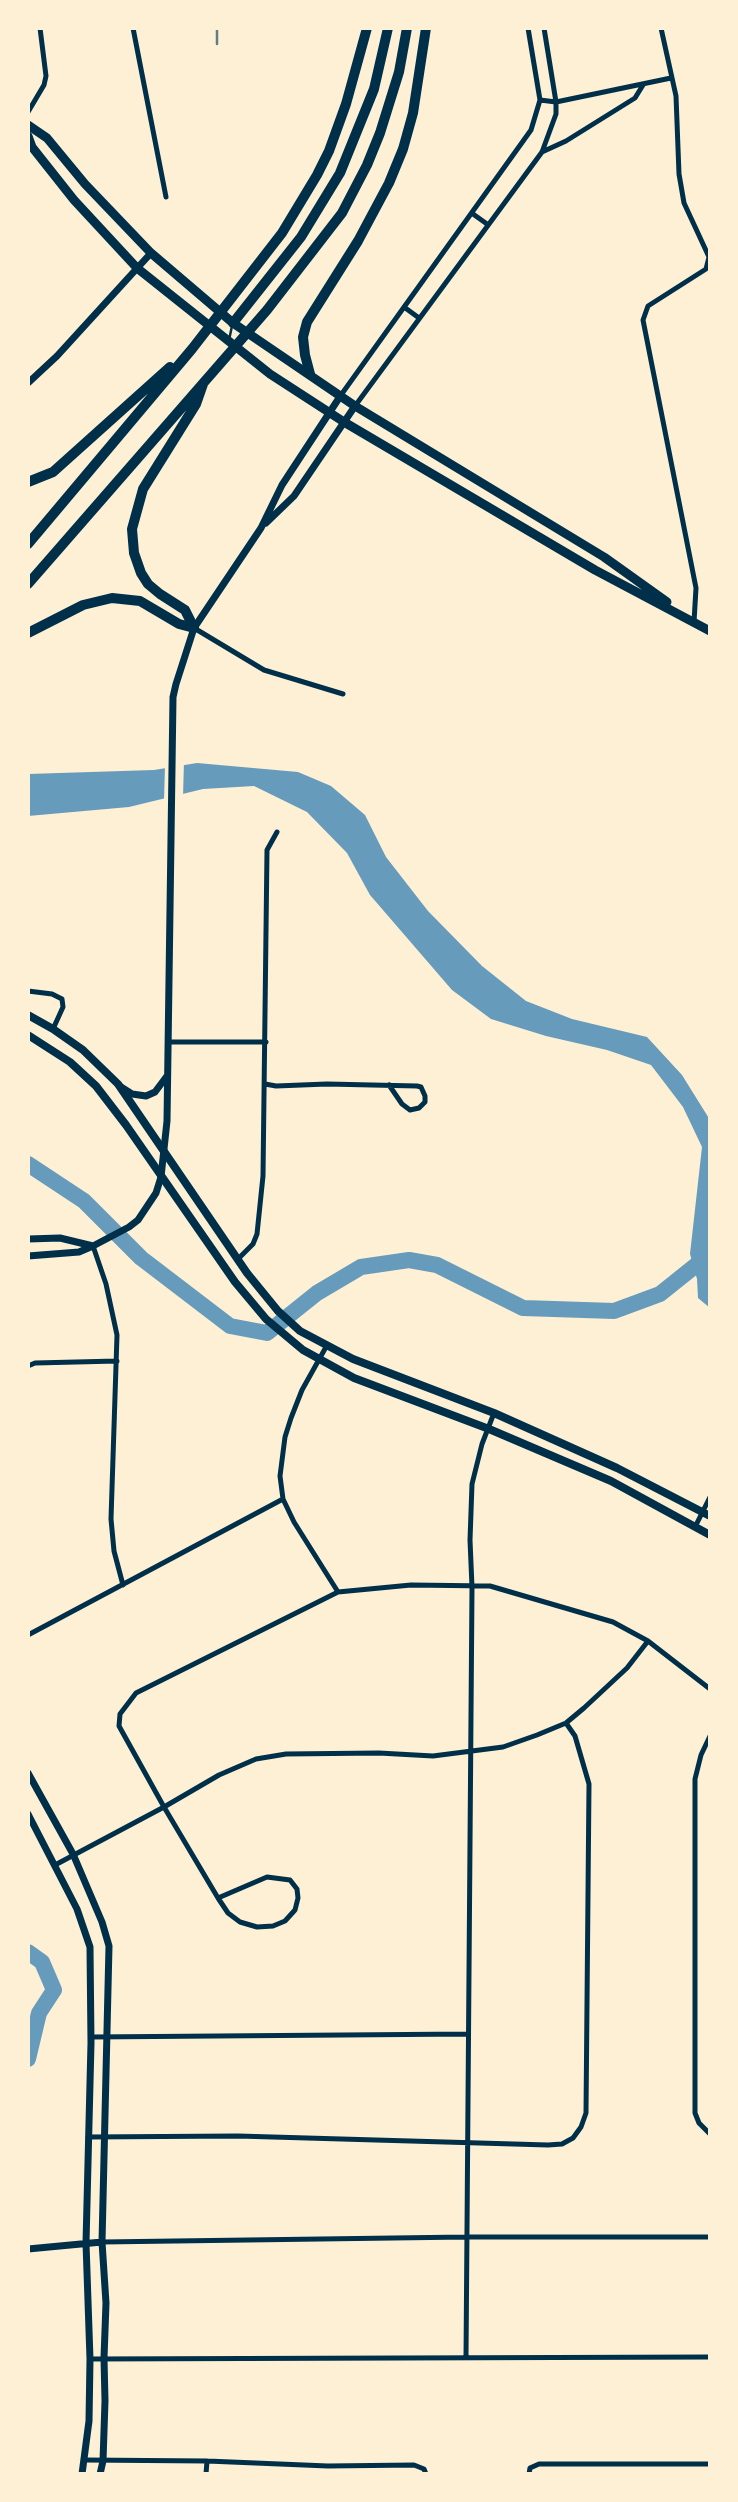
<!DOCTYPE html>
<style>
body{margin:0}
#map{position:relative;width:738px;height:2502px;overflow:hidden;background:#fdf0d5;font-family:Poppins,sans-serif}
canvas{display:block}
.frame{position:absolute;inset:0;border:30px solid #fdf0d5;pointer-events:none}
</style>
<div id="map">
<canvas width="738" height="2502"></canvas>
<div class="frame"></div>
</div>
<script>
const g = document.querySelector('canvas').getContext('2d');
g.lineJoin = 'round';
function fillPath(path, color) { g.fillStyle = color; g.fill(path, 'evenodd'); }
const toPath = rows => new Path2D(rows.map(r => 'M' + r).join(''));
function strokePath(path, color, width, dash) { g.strokeStyle = color; g.lineWidth = width; g.lineCap = dash ? 'butt' : 'round'; g.setLineDash(dash || []); g.stroke(path); }
const water = toPath([
 [197,763,298,772,331,786,365,815,386,857,428,911,482,966,526,1001,572,1019,647,1037,682,1075,710,1120,710,1308,698,1298,697,1279,690,1254,702,1147,683,1107,651,1065,607,1050,546,1036,491,1019,452,990,370,895,347,853,307,812,254,786,203,789,129,807,28,816,28,774,154,770]
]);
const pier = toPath([
 [184,761,183,797,164,801,165,765]
]);
const river = toPath([
 [28,1164,84,1201,141,1258,230,1326,267,1333,317,1293,361,1267,409,1260,437,1265,523,1308,614,1311,660,1294,710,1254],
 [28,1952,42,1962,54,1990,39,2013,28,2059]
]);
const service = toPath([
 [229,340,232,326]
]);
const minor = toPath([
 [133,28,166,197],
 [661,28,676,96,679,174,684,203,709,257,706,269,648,306,643,320,696,588,694,622],
 [540,100,556,102,671,78],
 [28,112,44,85,46,76,40,28],
 [542,152,566,141,635,98,643,85],
 [473,214,487,224],
 [404,307,419,318],
 [341,395,531,130,540,100,528,28],
 [355,406,542,152,556,114,556,102,544,28],
 [194,628,264,670,343,694],
 [28,991,52,994,62,999,63,1007,53,1029],
 [168,1042,266,1042],
 [265,1084,276,1086,327,1084,417,1086,421,1087,425,1096,425,1102,419,1108,410,1110,402,1104,389,1085],
 [93,1246,106,1284,117,1335,111,1519,114,1551,123,1585],
 [237,1260,253,1244,257,1234,263,1176,267,850,277,832],
 [326,1347,302,1390,291,1418,285,1437,280,1476,283,1499,294,1522,338,1592],
 [28,1366,35,1363,117,1361],
 [696,1525,710,1497],
 [28,1635,283,1499],
 [710,1736,701,1755,695,1779,695,2113,699,2123,710,2134],
 [55,1865,164,1807,219,1775,256,1759,286,1754,379,1753,433,1756,503,1747,537,1735,566,1723,584,1708,627,1668,648,1641],
 [218,1898,267,1877,290,1880,297,1889,298,1898,295,1910,285,1921,273,1926,257,1927,240,1922,228,1913,218,1898,164,1807,119,1726,120,1714,136,1693,338,1592,411,1585,490,1586,613,1622,648,1641,710,1689],
 [91,2037,468,2034],
 [88,2137,238,2136,548,2145,562,2144,573,2138,581,2127,586,2113,589,1784,575,1736,566,1723],
 [102,2242,466,2237,710,2237],
 [466,2357,472,1587,470,1540,472,1484,482,1444,494,1413],
 [90,2359,710,2357],
 [85,2460,207,2461,328,2466,414,2465,424,2469,426,2474],
 [206,2474,207,2461],
 [529,2474,530,2468,539,2464,710,2464]
]);
const tertiary = toPath([
 [28,383,57,356,151,253],
 [266,523,294,496,355,406],
 [121,1087,132,1094,146,1096,155,1092,167,1076],
 [28,1239,60,1238,93,1246],
 [28,1256,79,1252,93,1246,129,1227,138,1220,156,1193,161,1177,167,1121,173,697,176,684,194,628,261,528,282,485,341,395],
 [28,1773,73,1854,102,1922,109,1946,102,2242,106,2303,104,2358,105,2401,103,2461,100,2474],
 [28,1814,77,1909,90,1947,91,2043,86,2243,90,2359,89,2421,82,2474],
 [28,2249,102,2242]
]);
const secondary = toPath([
 [28,1015,53,1029,83,1050,118,1084,247,1273,278,1311,300,1331,353,1359,494,1413,617,1468,710,1516],
 [28,1035,70,1062,96,1086,126,1125,235,1282,266,1319,303,1350,354,1378,489,1429,611,1481,710,1535]
]);
const primary = toPath([
 [28,125,47,138,85,184,151,253,233,323,355,406,604,557,667,602],
 [28,136,32,147,74,200,137,268,270,374,344,422,595,570,710,631]
]);
const motorway = toPath([
 [233,323,301,237,340,173,374,89,388,28],
 [310,374,305,355,303,337,307,322,358,241,389,183,403,149,413,113,426,28],
 [28,482,53,472,170,367],
 [28,544,192,349,282,233,317,175,329,151,346,104,367,28],
 [28,584,267,310,342,213,367,165,380,133,399,72,407,28],
 [194,628,185,610,160,594,148,584,141,573,134,553,132,529,143,489,196,404,203,384],
 [28,633,83,605,112,598,140,601,179,624,194,628]
]);
const rail = toPath([
 [217,44,217,28]
]);
fillPath(water, '#669bbc');
fillPath(pier, '#fdf0d5');
strokePath(river, '#669bbc', 16);
strokePath(service, '#003049', 2.5);
strokePath(minor, '#003049', 5);
strokePath(tertiary, '#003049', 7);
strokePath(secondary, '#003049', 8);
strokePath(primary, '#003049', 9);
strokePath(motorway, '#003049', 10);
strokePath(rail, '#657d81', 2.5);
</script>
